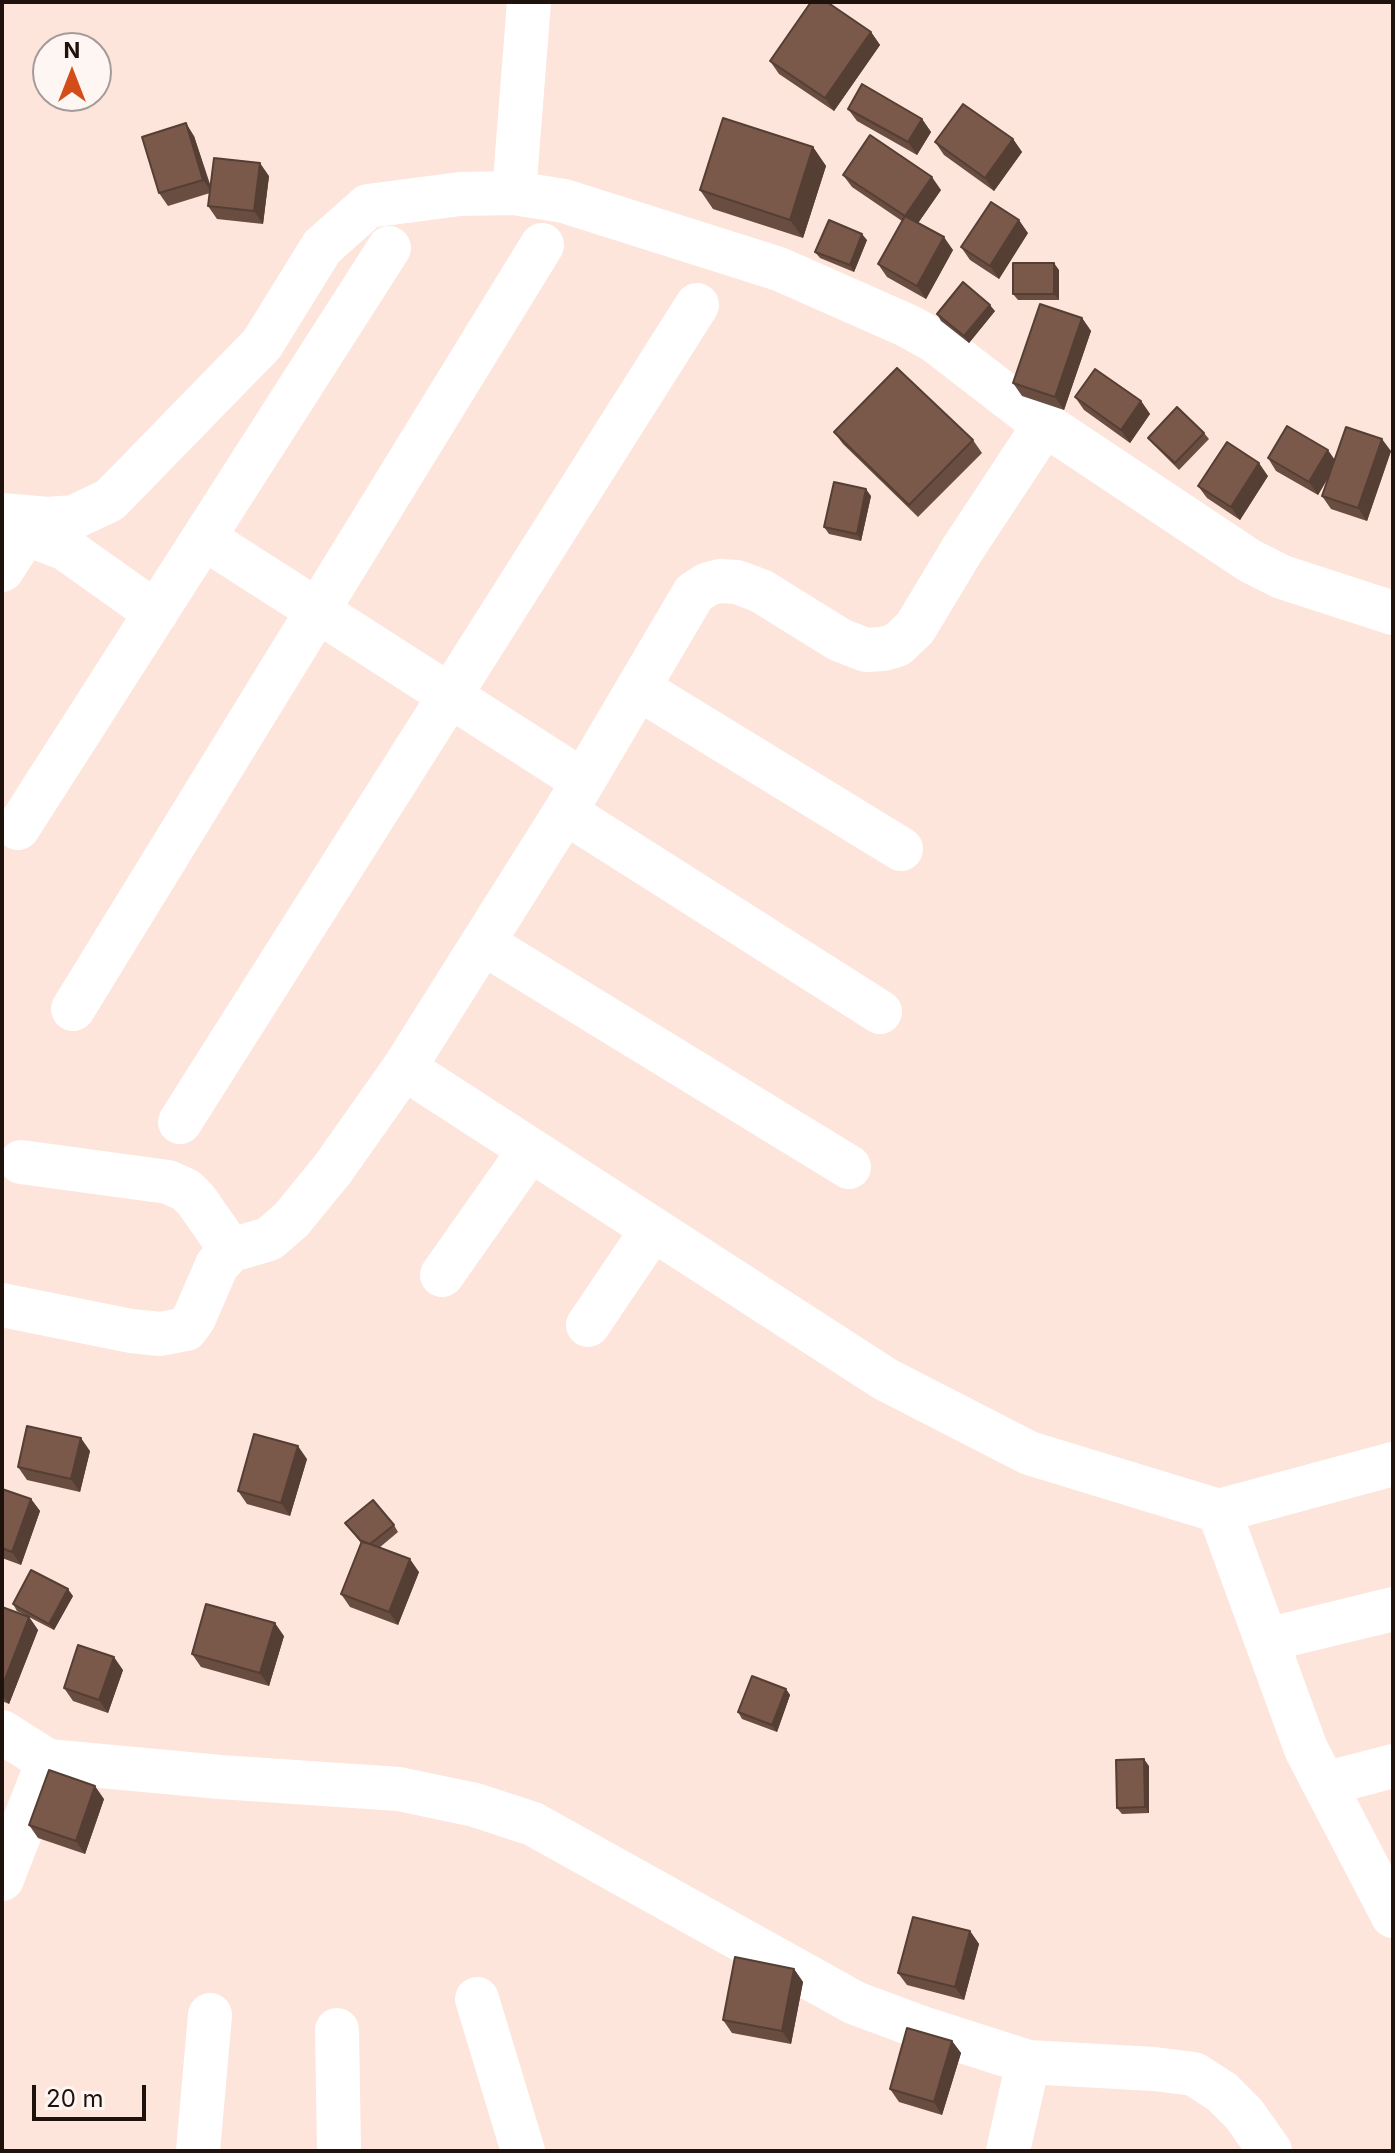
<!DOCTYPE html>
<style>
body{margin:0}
#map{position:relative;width:1395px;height:2153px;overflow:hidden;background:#fde5db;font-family:Inter,sans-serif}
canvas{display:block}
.frame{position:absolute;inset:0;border:4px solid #1f110c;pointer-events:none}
.north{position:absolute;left:32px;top:32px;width:80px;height:80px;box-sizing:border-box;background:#fef6f3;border:2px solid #a59a97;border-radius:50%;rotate:0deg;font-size:22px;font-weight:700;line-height:32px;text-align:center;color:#1f110c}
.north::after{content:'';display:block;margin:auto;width:28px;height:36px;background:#d34c1a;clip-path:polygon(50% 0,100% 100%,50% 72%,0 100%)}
.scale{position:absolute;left:32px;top:2085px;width:114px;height:36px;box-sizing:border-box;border:4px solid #1f110c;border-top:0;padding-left:10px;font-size:24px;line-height:28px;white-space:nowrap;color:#1f110c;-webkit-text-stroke:6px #fef6f3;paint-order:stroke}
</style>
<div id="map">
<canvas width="1395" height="2153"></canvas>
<div class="frame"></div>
<div class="north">N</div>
<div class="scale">20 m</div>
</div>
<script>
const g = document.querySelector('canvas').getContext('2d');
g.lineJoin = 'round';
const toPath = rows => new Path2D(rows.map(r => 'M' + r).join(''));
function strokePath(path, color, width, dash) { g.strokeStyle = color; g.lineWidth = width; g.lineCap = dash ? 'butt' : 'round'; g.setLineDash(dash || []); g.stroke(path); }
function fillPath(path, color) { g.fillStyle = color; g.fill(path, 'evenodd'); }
const minor = toPath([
 [514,193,529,2],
 [2,515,48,519,74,517,110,500,262,344,322,247,368,206,460,194,514,193,564,201,779,269,908,326,935,341,1031,415,1250,561,1282,577,1393,613],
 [204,538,583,781],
 [2,570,21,540,38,538,66,549,156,613],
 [638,688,901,849],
 [565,812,880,1012],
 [18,828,389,248],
 [483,943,849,1167],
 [73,1009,542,245],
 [404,1068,885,1379,1029,1453,1219,1511],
 [180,1122,697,305],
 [21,1162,168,1182,186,1190,196,1200,231,1250],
 [442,1275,530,1150],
 [2,1305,131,1331,160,1334,186,1329,194,1318,217,1265,231,1250,269,1239,291,1220,332,1170,404,1068,565,812,694,593,708,584,720,581,737,582,761,591,840,640,866,650,883,649,897,645,915,628,962,550,1045,424],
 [588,1325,653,1229],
 [1393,1464,1219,1511,1306,1749,1393,1916],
 [1266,1640,1393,1609],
 [2,1732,48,1761,220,1777,399,1789,475,1805,533,1824,855,2003,925,2029,1028,2062,1154,2069,1194,2074,1222,2092,1244,2114,1270,2151],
 [1324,1784,1393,1766],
 [2,1879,48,1761],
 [477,1999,523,2151],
 [337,2030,339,2151],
 [198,2151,210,2015],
 [1008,2151,1028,2062]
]);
const wall = toPath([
 [871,32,880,45,834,111,779,74,770,61],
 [848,109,922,119,931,132,917,155,857,121],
 [194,136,211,187,269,176,263,224,217,219,208,206,210,193,168,206,159,193],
 [1013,139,1022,152,994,191,944,155,935,142],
 [813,147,826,166,803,238,713,209,700,190],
 [843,175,941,190,918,223,953,250,926,299,887,277,878,264,902,221,852,187],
 [1028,233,999,279,970,260,961,247],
 [867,240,854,272,820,258,815,252],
 [1059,270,1059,300,1018,300,1013,294],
 [995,311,969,343,941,321,937,314],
 [1082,318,1091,331,1064,410,1022,396,1013,383],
 [1075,397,1141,401,1150,414,1130,443,1084,410],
 [834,432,973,440,982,453,918,517,843,444],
 [1204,433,1209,439,1179,470,1153,444,1148,438],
 [1391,451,1367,521,1331,509,1322,496,1329,476,1318,495,1276,471,1268,458,1335,460],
 [1268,476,1240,520,1207,498,1198,486],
 [871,496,861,541,829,534,824,527],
 [90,1451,80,1492,27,1480,18,1467],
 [307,1459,290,1516,247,1504,238,1491],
 [2,1489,31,1499,40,1511,21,1565,2,1558],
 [345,1523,394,1525,398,1532,379,1548,419,1572,398,1625,350,1607,341,1594,361,1543],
 [73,1596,54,1630,29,1617,38,1630,9,1704,2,1701,2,1607,29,1617,17,1611,13,1604],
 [284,1636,269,1686,201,1667,192,1654],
 [123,1670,108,1713,73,1701,64,1688],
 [786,1689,790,1695,777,1732,742,1719,738,1712],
 [1149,1766,1149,1813,1122,1814,1117,1808],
 [104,1799,85,1854,38,1838,29,1825],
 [970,1931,979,1944,964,2000,907,1985,898,1973],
 [794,1969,803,1982,791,2044,732,2033,723,2020],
 [952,2041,961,2053,942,2115,899,2102,890,2089]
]);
const shadedWall = toPath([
 [871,32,880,45,834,111,825,98],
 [922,119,931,132,917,155,908,142],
 [186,123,194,136,212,192,203,180],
 [1013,139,1022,152,994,191,985,178],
 [813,147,826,166,803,238,790,220],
 [260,163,269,176,263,224,254,211],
 [932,177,941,190,914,229,905,216],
 [1019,220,1028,233,999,279,990,266],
 [862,234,867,240,854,272,850,265],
 [944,237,953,250,926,299,917,286],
 [1054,263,1059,270,1059,300,1054,294],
 [990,305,995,311,969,343,964,336],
 [1082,318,1091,331,1064,410,1055,397],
 [1141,401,1150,414,1130,443,1121,430],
 [1382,439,1391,451,1367,521,1358,508],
 [1328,450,1337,463,1318,495,1309,482],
 [1259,463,1268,476,1240,520,1231,507],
 [866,489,871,496,861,541,857,534],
 [81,1438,90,1451,80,1492,71,1479],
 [298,1446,307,1459,290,1516,281,1503],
 [31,1499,40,1511,21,1565,12,1552],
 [410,1559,419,1572,398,1625,389,1612],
 [68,1589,73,1596,54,1630,49,1624],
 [29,1617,38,1630,9,1704,2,1694,2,1687],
 [275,1623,284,1636,269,1686,260,1673],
 [114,1657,123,1670,108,1713,99,1700],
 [786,1689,790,1695,777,1732,772,1725],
 [1144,1759,1149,1766,1149,1813,1145,1807],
 [95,1786,104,1799,85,1854,76,1841],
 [970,1931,979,1944,964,2000,955,1987],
 [794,1969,803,1982,791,2044,782,2031],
 [952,2041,961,2053,942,2115,934,2102]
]);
const building = toPath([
 [811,2,827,2,871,32,825,98,770,61,811,2],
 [862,84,922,119,908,142,848,109,862,84],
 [963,104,1013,139,985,178,935,142,963,104],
 [723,118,813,147,790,220,700,190,723,118],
 [186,123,203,180,159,193,142,137,186,123],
 [870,135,932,177,905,216,843,175,870,135],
 [214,158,260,163,254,211,208,206,214,158],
 [991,202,1019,220,990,266,961,247,991,202],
 [905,216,944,237,917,286,878,264,905,216],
 [829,220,862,234,850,265,815,252,829,220],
 [1013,263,1054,263,1054,294,1013,294,1013,263],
 [963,282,990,305,964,336,937,314,963,282],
 [1040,304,1082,318,1055,397,1013,383,1040,304],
 [897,368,973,440,909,505,834,432,897,368],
 [1095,369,1141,401,1121,430,1075,397,1095,369],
 [1177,407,1204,433,1175,463,1148,438,1177,407],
 [1287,426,1328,450,1309,482,1268,458,1287,426],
 [1346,427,1382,439,1358,508,1322,496,1346,427],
 [1227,442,1259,463,1231,507,1198,486,1227,442],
 [834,482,866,489,857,534,824,527,834,482],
 [27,1426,81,1438,71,1479,18,1467,27,1426],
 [254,1434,298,1446,281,1503,238,1491,254,1434],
 [2,1489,31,1499,12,1552,2,1548,2,1489],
 [373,1500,394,1525,370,1544,362,1542,345,1523,373,1500],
 [362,1541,410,1559,389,1612,341,1594,362,1541],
 [31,1570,68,1589,49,1624,13,1604,31,1570],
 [206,1604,275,1623,260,1673,192,1654,206,1604],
 [2,1607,29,1617,2,1687,2,1607],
 [78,1645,114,1657,99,1700,64,1688,78,1645],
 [752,1676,786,1689,772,1725,738,1712,752,1676],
 [1144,1759,1145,1807,1117,1808,1116,1760,1144,1759],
 [49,1770,95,1786,76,1841,29,1825,49,1770],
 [913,1917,970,1931,955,1987,898,1973,913,1917],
 [735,1957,794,1969,782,2031,723,2020,735,1957],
 [907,2028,952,2041,934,2102,890,2089,907,2028]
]);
strokePath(minor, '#fff', 44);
fillPath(wall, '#694d40');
fillPath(shadedWall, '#553e34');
fillPath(building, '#7a594b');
strokePath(building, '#553e34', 2);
</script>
